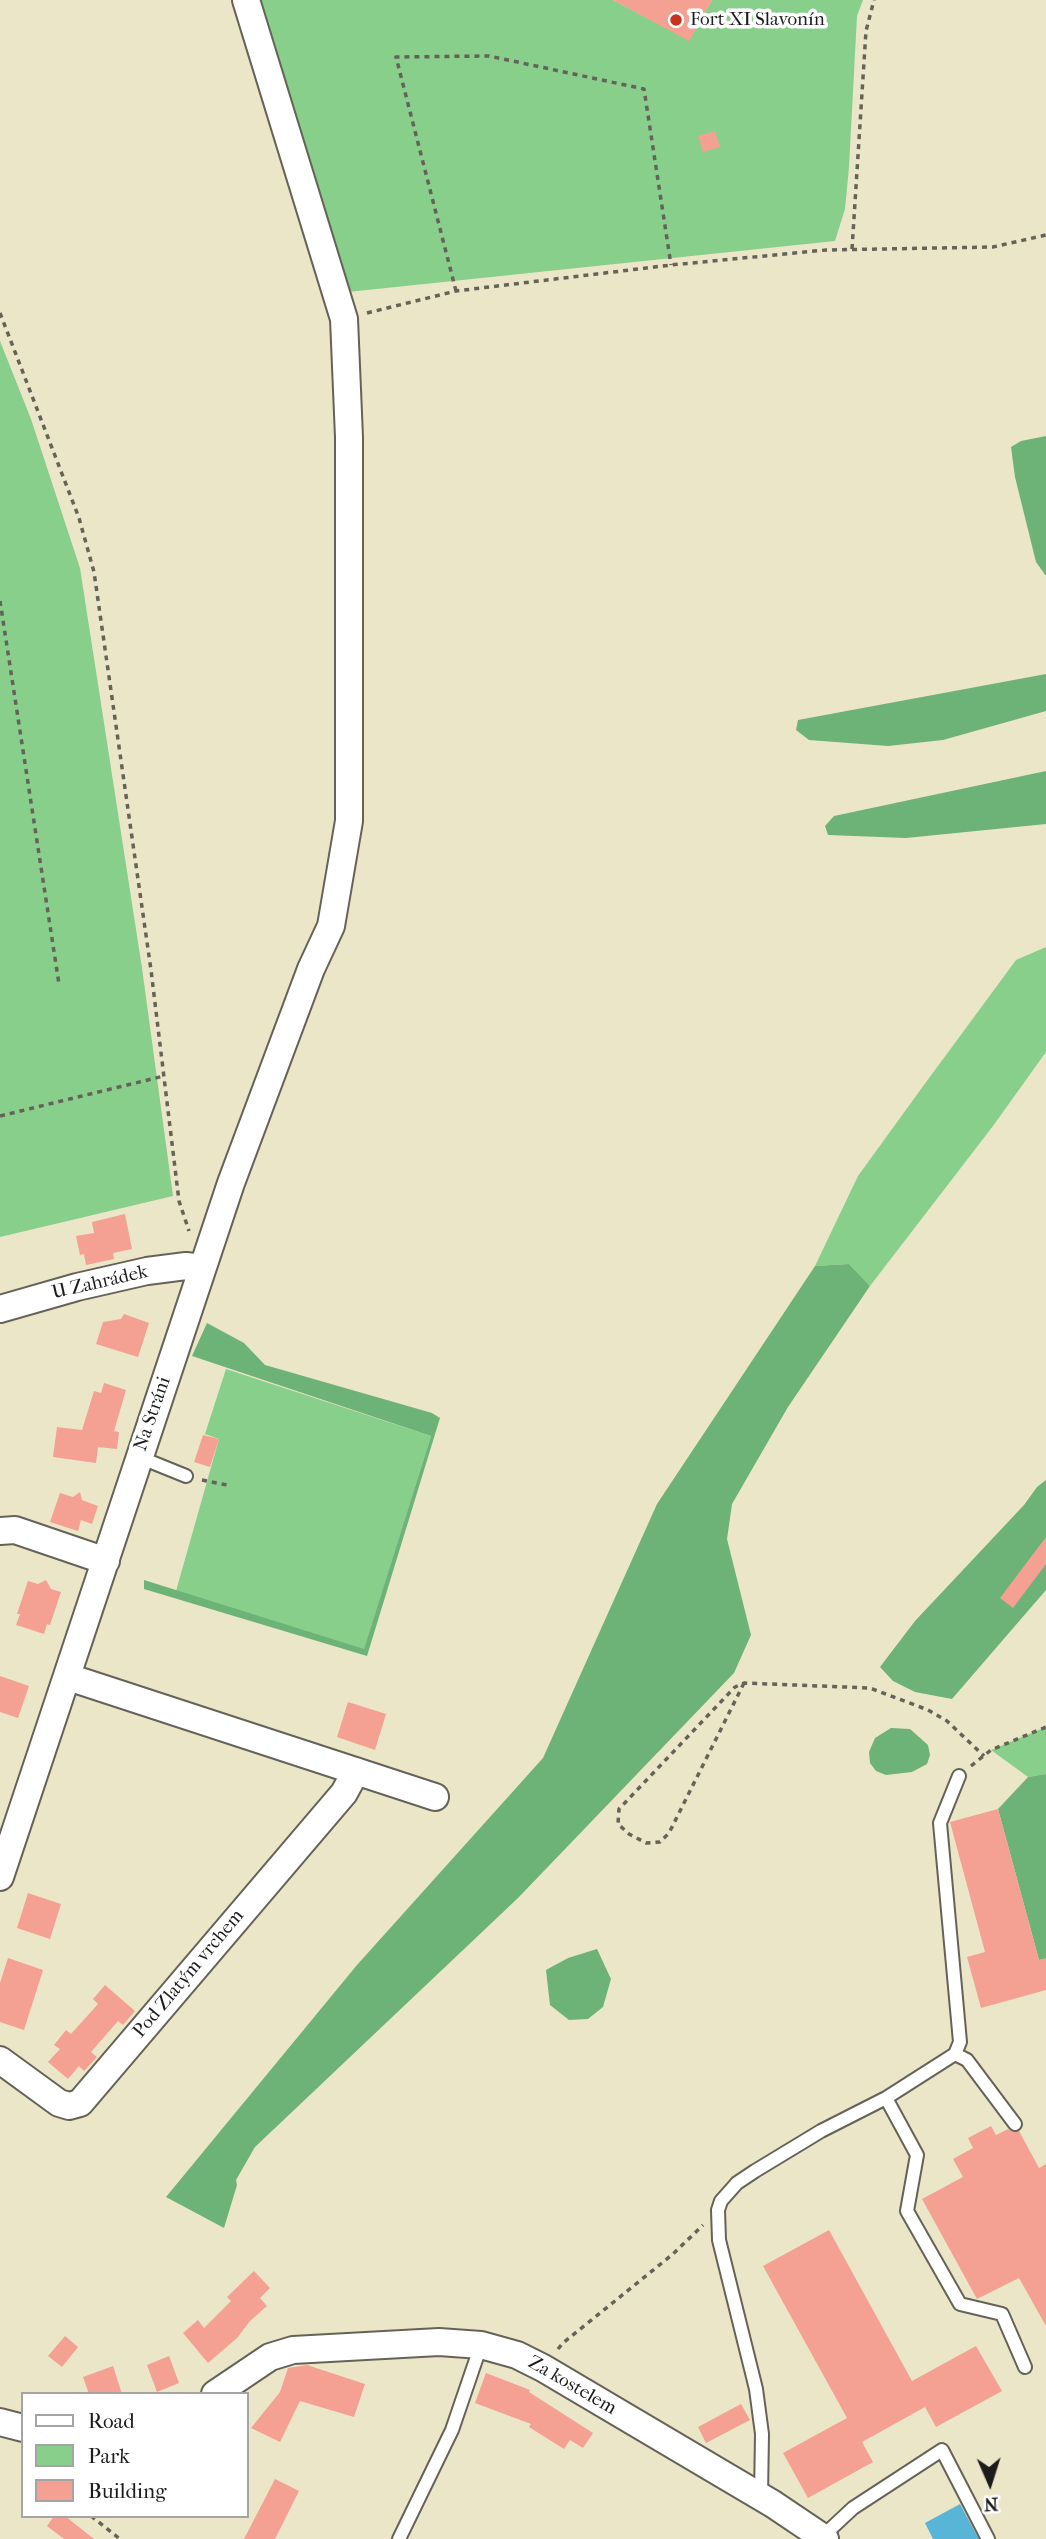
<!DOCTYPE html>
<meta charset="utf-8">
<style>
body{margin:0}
#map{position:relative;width:1046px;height:2539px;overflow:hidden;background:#ece6c8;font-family:"IM FELL French Canon",serif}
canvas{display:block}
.legend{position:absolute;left:21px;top:2392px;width:228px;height:126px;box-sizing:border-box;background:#fff;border:2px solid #a4a4a4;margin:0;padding:9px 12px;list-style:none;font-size:21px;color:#1c1c1c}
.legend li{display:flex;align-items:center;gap:14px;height:35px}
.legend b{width:35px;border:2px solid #a4a4a4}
.north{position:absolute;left:955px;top:2448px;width:70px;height:70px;-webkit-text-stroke:5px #fff;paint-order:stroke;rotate:177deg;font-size:19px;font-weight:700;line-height:28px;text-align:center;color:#1c1c1c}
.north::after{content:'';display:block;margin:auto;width:24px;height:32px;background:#1c1c1c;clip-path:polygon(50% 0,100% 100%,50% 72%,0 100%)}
</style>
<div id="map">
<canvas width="1046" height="2539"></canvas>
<ul class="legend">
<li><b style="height:9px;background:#fff"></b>Road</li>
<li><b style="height:19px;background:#87cf8b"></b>Park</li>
<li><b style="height:19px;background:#f4a092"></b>Building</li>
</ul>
<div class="north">N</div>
</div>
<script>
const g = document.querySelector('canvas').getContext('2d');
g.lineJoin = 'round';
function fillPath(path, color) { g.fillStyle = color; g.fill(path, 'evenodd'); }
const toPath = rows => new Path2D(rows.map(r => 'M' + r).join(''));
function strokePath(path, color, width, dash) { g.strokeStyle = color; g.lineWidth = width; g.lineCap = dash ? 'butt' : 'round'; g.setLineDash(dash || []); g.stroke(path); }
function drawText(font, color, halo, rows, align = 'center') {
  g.font = font + ' "IM FELL French Canon",serif'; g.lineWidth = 7; g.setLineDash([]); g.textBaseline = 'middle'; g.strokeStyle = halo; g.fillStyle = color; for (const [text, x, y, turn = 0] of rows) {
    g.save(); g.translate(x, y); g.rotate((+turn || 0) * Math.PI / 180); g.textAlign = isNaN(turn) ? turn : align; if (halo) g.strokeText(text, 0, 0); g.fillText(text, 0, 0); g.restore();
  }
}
const green = toPath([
 [261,0,613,0,689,40,712,0,863,0,857,16,849,167,845,209,835,241,348,292],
 [0,341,31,419,80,568,142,968,173,1196,0,1237],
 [1046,947,1046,1052,993,1126,870,1286,849,1264,815,1266,858,1176,921,1089,1016,960],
 [226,1369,431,1436,364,1650,176,1591,219,1439,205,1434],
 [1046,1727,1046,1774,1028,1777,991,1750]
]);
const forest = toPath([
 [1046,436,1046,576,1036,562,1015,477,1011,447,1021,441],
 [1046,674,1046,711,943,740,888,746,809,740,796,730,798,720],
 [1046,771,1046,824,906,838,828,835,825,826,834,816],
 [849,1264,870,1286,788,1407,732,1504,727,1539,751,1635,734,1673,518,1898,255,2147,236,2180,237,2185,224,2228,166,2197,357,1965,543,1758,657,1504,815,1266],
 [207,1323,244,1343,265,1365,432,1413,440,1418,367,1656,144,1589,144,1580,364,1649,431,1436,192,1356],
 [1046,1480,1046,1590,952,1699,915,1692,893,1681,880,1667,915,1621,1024,1505,1037,1487],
 [891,1728,910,1729,928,1745,930,1755,927,1764,912,1772,886,1775,876,1771,870,1763,869,1752,875,1738],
 [1046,1774,1046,1959,1039,1960,998,1809,1028,1777],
 [597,1949,611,1979,603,2007,588,2019,569,2020,550,2005,546,1970,568,1958]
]);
const water = toPath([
 [960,2504,979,2539,933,2539,925,2523]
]);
const building = toPath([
 [613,0,712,0,689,41],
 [715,131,720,147,703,152,698,136],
 [125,1214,132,1249,113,1253,114,1259,86,1265,84,1254,80,1255,76,1236,94,1233,92,1222],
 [124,1314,149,1323,138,1357,96,1344,103,1322,121,1319],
 [104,1383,126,1390,114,1431,119,1432,117,1449,98,1447,96,1463,53,1457,57,1427,82,1430,94,1391,101,1393],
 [203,1435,219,1439,210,1467,194,1462],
 [80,1492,82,1500,98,1506,92,1524,81,1520,78,1531,50,1522,60,1493,73,1497],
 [1046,1537,1046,1564,1013,1608,1000,1598],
 [46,1580,51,1589,61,1592,50,1625,47,1624,44,1634,16,1625,20,1614,17,1614,28,1581,38,1584],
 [0,1676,29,1686,18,1718,0,1712],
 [348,1702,386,1714,375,1750,337,1737],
 [998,1809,1039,1960,1046,1958,1046,1990,981,2008,967,1957,985,1952,950,1822],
 [28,1893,61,1904,50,1939,17,1928],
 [8,1958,43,1970,24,2030,0,2022,0,1983],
 [105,1985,135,2011,123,2025,118,2021,91,2052,97,2057,84,2071,79,2066,68,2079,48,2062,60,2049,54,2045,66,2030,71,2034,98,2004,93,1999],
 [991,2126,996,2135,1008,2129,1012,2132,1019,2131,1039,2168,1046,2164,1046,2326,1019,2278,977,2299,922,2199,963,2177,953,2159,973,2148,968,2138],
 [829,2230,912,2381,976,2346,1002,2391,936,2427,925,2407,862,2442,873,2462,808,2498,783,2453,847,2418,763,2266],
 [254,2271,270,2288,260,2298,267,2306,250,2321,237,2338,208,2363,183,2333,198,2320,204,2328,231,2301,227,2297],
 [65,2336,78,2347,62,2367,48,2356],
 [169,2356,179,2383,157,2392,147,2365],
 [307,2365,365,2384,354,2417,300,2401,280,2442,251,2428,280,2392,288,2368],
 [113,2366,122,2394,89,2394,83,2377],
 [486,2373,530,2390,529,2392,593,2433,583,2448,570,2440,564,2449,529,2427,531,2424,475,2403],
 [741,2404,750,2420,706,2443,698,2427],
 [275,2479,299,2491,275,2539,244,2539],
 [54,2516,65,2516,94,2539,64,2539,47,2526]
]);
const path = toPath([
 [852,249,866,31,874,0],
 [456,291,396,57,489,56,644,89,671,265],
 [0,313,79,518,94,572,151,970,179,1201,189,1231],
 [367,313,456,291,671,265,826,250,993,247,1046,235],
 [0,601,59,984],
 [0,1116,164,1076],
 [202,1480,227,1485],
 [744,1683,669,1833,660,1842,646,1843,629,1834,618,1824,619,1809,735,1687,744,1683,870,1688,928,1710,947,1721,984,1756],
 [971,1766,991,1750,1046,1727],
 [558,2349,563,2343,673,2254,703,2225],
 [91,2516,120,2539]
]);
const lane = toPath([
 [139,1457,186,1476],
 [959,1776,940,1823,960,2042,955,2054,967,2060,1015,2124],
 [955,2054,886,2098,917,2155,907,2211,960,2304,1002,2314,1025,2367],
 [761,2496,762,2434,756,2389,719,2240,718,2210,721,2201,737,2183,755,2171,821,2131,886,2098],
 [822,2537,853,2508,942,2450,988,2539],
 [399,2539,452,2430,481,2345]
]);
const street = toPath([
 [0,1309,77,1287,147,1271,186,1266,202,1268],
 [0,1531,15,1530,106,1561],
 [68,1677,435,1797],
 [0,1877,231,1183,311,969,331,926,349,821,349,437,344,319,246,0],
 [0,2060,59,2103,69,2106,80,2103,344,1793,356,1771],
 [215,2394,270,2357,293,2350,439,2342,481,2345,517,2355,543,2368,773,2504,825,2539],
 [0,2422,23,2428]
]);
const markers = [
 [676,20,7,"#c8321e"]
];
const poiNames = [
 ["Fort XI Slavonín",690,20]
];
const streetNames = [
 ["U Zahrádek",100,1283,-13],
 ["Na Stráni",153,1414,-71],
 ["Pod Zlatým vrchem",189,1974,-50],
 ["Za kostelem",572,2386,30]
];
fillPath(green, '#87cf8b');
fillPath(forest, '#6db277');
fillPath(water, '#59b5d7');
fillPath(building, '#f4a092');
strokePath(lane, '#656358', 16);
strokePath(street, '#656358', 30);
strokePath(path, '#656358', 3.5, [5, 5]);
strokePath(lane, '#fff', 12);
strokePath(street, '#fff', 26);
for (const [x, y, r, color] of markers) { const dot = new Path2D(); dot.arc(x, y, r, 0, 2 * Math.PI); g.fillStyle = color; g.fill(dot); strokePath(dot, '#fff', 2.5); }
drawText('19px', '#1c1c1c', '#fff', poiNames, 'left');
drawText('19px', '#1c1c1c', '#fff', streetNames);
</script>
